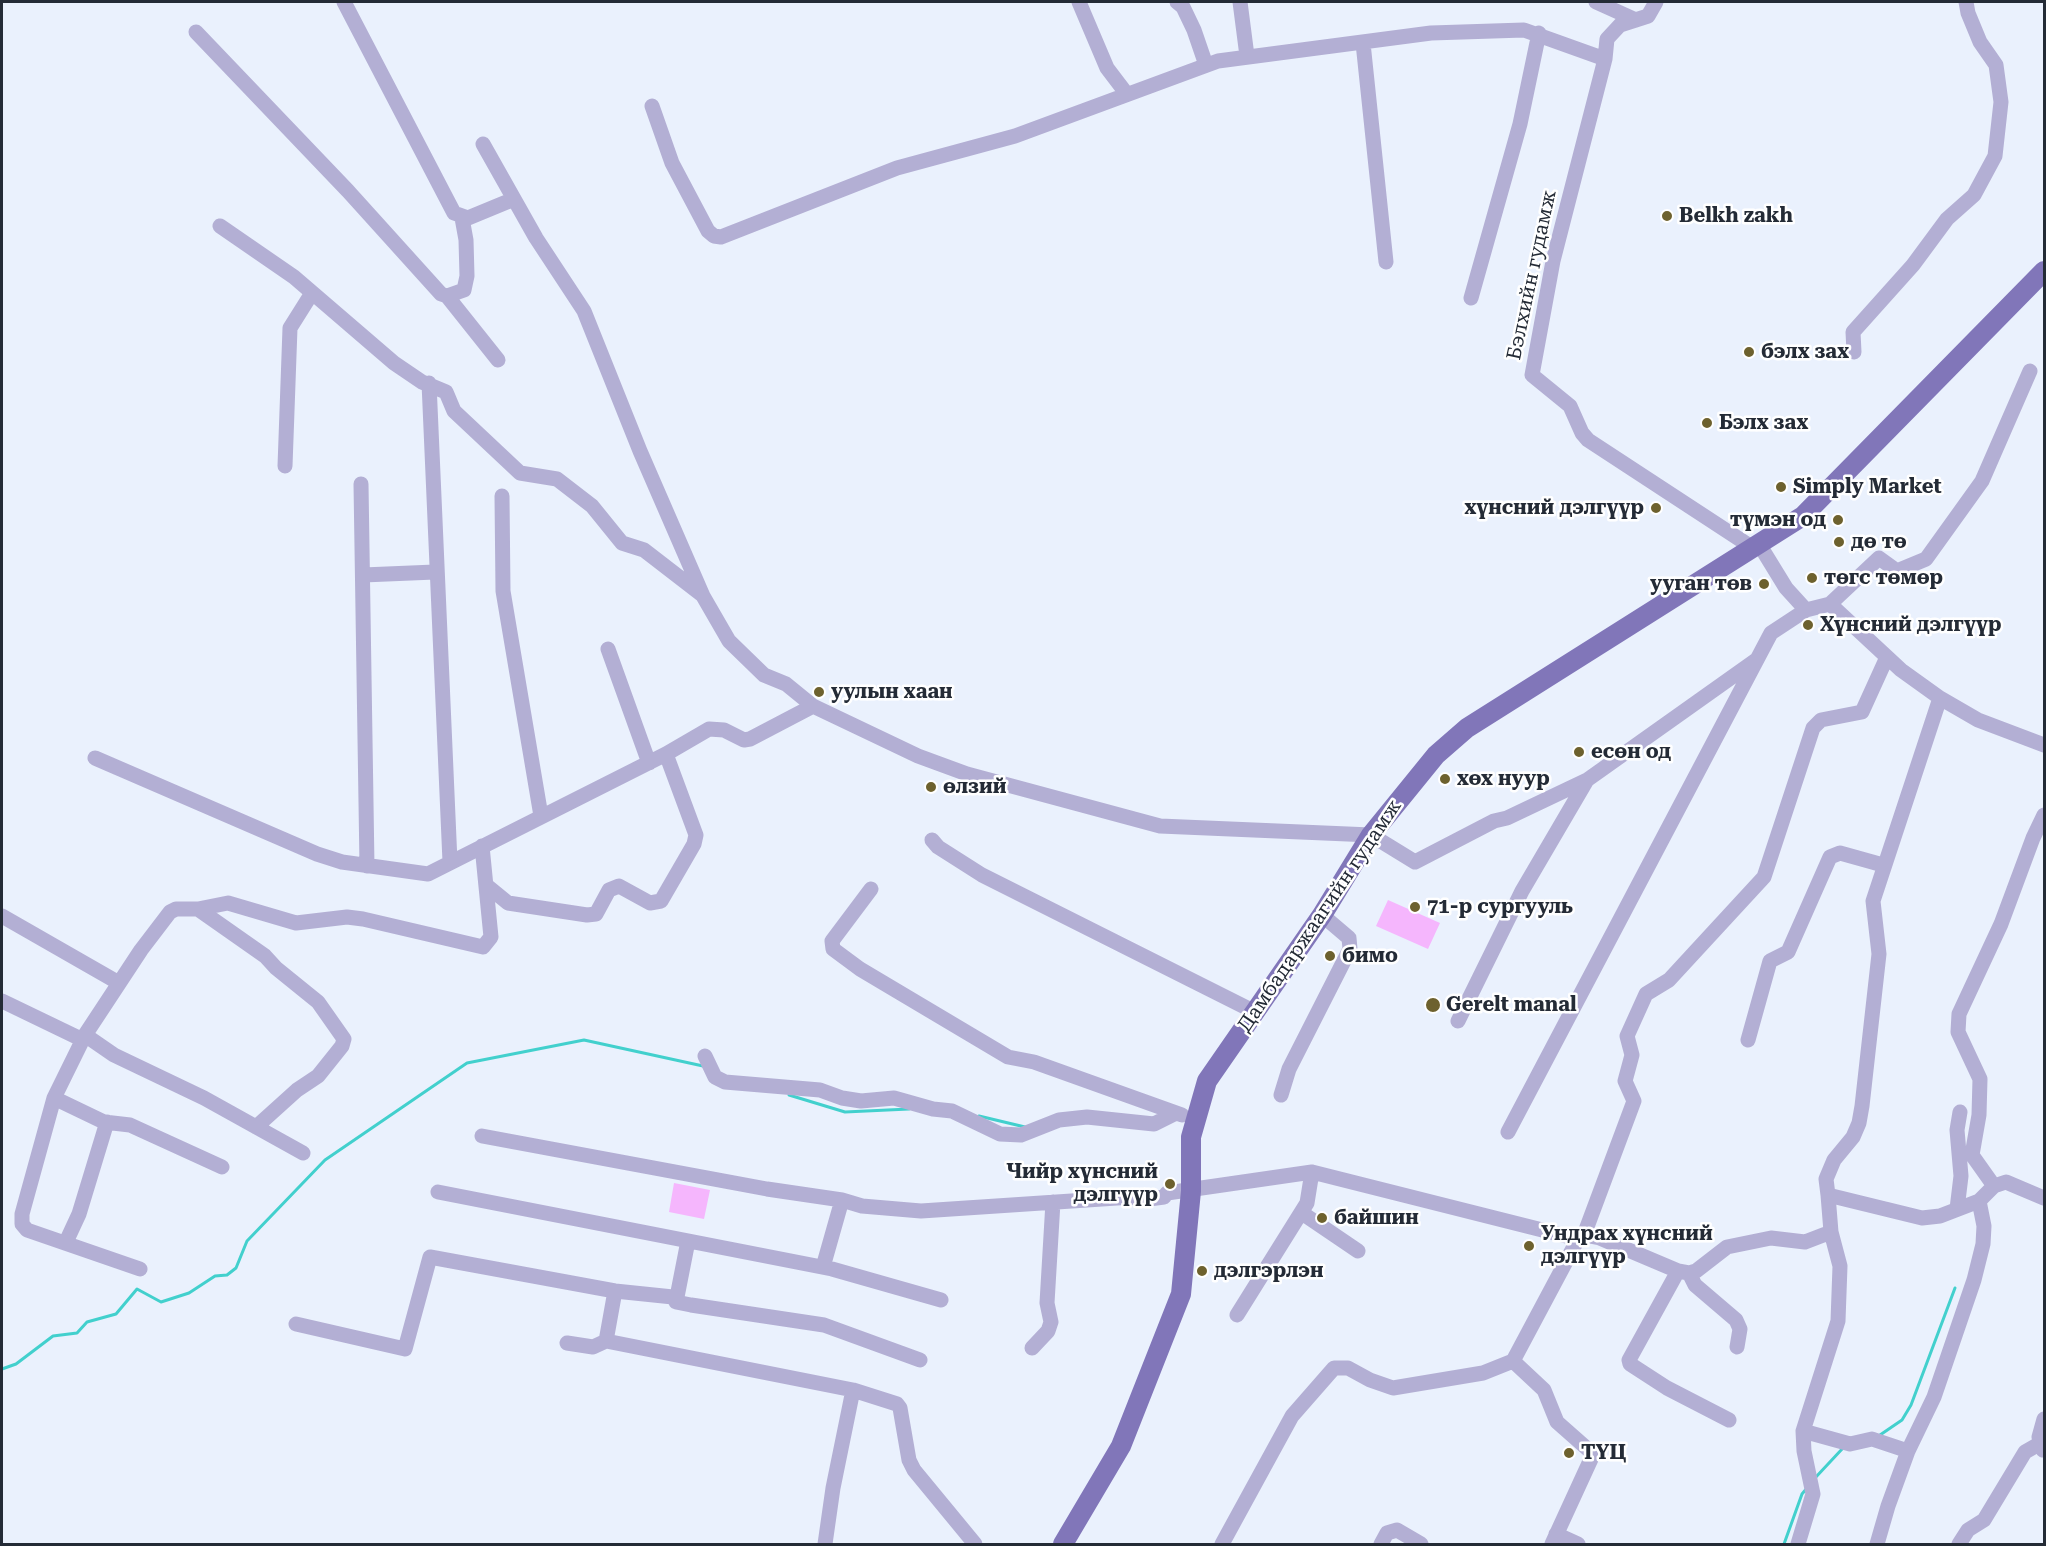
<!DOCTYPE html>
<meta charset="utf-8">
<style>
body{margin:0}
#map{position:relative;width:2046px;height:1546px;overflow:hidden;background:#eaf1fd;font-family:"Roboto Serif",serif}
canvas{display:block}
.frame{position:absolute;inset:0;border:3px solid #242b36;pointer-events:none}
</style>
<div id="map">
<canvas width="2046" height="1546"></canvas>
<div class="frame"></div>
</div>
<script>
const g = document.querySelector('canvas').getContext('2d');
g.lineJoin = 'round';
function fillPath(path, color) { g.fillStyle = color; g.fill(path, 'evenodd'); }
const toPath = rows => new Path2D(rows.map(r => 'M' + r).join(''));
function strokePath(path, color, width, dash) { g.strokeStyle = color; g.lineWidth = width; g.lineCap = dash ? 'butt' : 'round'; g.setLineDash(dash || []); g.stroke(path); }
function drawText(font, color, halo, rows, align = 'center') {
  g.font = font + ' "Roboto Serif",serif'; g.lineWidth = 5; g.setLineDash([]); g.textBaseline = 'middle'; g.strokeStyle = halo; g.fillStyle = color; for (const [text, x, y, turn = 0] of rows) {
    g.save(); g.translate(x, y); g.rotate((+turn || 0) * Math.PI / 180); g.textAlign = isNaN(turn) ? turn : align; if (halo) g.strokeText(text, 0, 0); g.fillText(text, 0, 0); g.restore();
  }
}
const green = toPath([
 [1388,900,1440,923,1428,949,1376,926],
 [674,1183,710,1190,704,1219,669,1212]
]);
const stream = toPath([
 [789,1095,845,1112,909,1109],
 [979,1116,1025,1127],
 [2,1369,16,1364,53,1336,77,1333,87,1322,116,1314,137,1289,161,1302,189,1293,215,1276,227,1275,236,1268,247,1241,325,1160,467,1063,584,1040,703,1066],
 [1880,1435,1902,1420,1911,1405,1955,1288],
 [1815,1478,1843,1448],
 [1784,1544,1802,1494,1807,1488]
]);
const minor = toPath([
 [344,2,454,213,468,218,514,199],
 [1079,2,1107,68,1126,93],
 [1177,2,1183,7,1194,30,1206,65],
 [1240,2,1247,56],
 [1596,2,1636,20],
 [1656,2,1648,16,1620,25,1607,39,1605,59,1553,261,1532,375,1570,406,1582,433,1588,440,1753,548],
 [196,32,348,191,441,294,447,296,464,290,467,276,466,240,462,218],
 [1363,43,1386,262],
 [652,106,672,163,708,231,714,236,721,237,897,168,1015,136,1218,61,1431,33,1524,30,1605,59],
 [483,144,536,238,584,311,640,451,703,596,729,641,764,675,786,684,813,706,918,756,967,774,1160,826,1371,835,1415,862,1494,821,1507,818,1587,780],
 [220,226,294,277,394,363,422,382,446,392,454,411,520,473,557,479,592,506,622,543,644,550,701,594],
 [447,296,498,360],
 [1471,298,1520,124,1539,33],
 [1854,352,1853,332,1913,265,1947,219,1974,195,1995,156,2001,102,1996,65,1980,42,1968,13,1966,2],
 [429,383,450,862],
 [285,466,290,328,312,293],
 [361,484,367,866],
 [502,496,503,591,541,816],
 [1759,544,1786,588,1806,610,1830,604,1901,670,1940,698,1873,901,1879,954,1862,1106,1859,1123,1853,1137,1834,1160,1826,1179,1828,1195],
 [363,575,435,572],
 [1830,604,1879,558,1897,571,1926,559,1982,481,2030,371],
 [608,649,649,763],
 [1940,698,1978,720,2044,745],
 [95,758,317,854,342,862,428,874,666,754,709,729,724,730,744,740,750,739,813,706],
 [932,840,938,847,982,875,1255,1012],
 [486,885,508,903,587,915,596,914,609,890,619,886,650,903,661,901,694,844,696,835,666,754],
 [871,889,832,941,833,949,860,969,1008,1057,1034,1062,1182,1115],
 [198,909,228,903,296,923,347,917,363,919,483,947,491,937,482,846],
 [2,916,119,983],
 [2,1001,83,1040],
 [1458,1021,1522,891,1587,780,1756,660],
 [85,1035,114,1055,204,1098,303,1153],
 [1748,1040,1770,961,1788,952,1830,857,1840,853,1883,865],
 [705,1056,715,1077,725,1082,820,1090,842,1098,861,1101,894,1098,933,1109,952,1111,1000,1134,1021,1135,1059,1120,1087,1117,1154,1124,1176,1113],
 [1281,1095,1289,1069,1350,949,1349,938,1322,915],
 [54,1098,104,1122,130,1125,222,1167],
 [1508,1132,1771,633,1806,610],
 [482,1136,767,1189,842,1200,862,1206,921,1211,1132,1197,1149,1199,1164,1197,1167,1193,1312,1172,1578,1239],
 [1994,1186,1972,1155,1979,1115,1980,1079,1958,1032,1959,1014,2001,924,2033,838,2044,815],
 [438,1192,832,1269,941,1300],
 [1957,1209,1961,1176,1957,1130,1960,1112],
 [1302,1213,1358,1251],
 [1584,1235,1600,1238,1678,1271,1689,1273,1696,1271,1727,1247,1771,1238,1805,1242,1831,1232,1828,1195,1922,1218,1940,1216,1979,1201,1994,1186,2006,1182,2044,1198],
 [66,1242,79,1214,107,1122],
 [823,1267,842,1200],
 [140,1269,27,1230,22,1224,22,1214,54,1098,85,1035,141,950,170,912,176,909,198,909,265,956,276,968,318,1002,344,1039,342,1046,318,1076,297,1090,256,1127],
 [1678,1271,1629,1360,1630,1364,1667,1388,1729,1420],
 [1689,1273,1695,1285,1736,1320,1740,1329,1737,1347],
 [676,1302,688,1241],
 [1237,1315,1307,1203,1312,1172],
 [296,1324,405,1349,430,1257,615,1291,673,1297,676,1302,691,1305,824,1325,920,1360],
 [606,1341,853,1390,897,1404,900,1408,909,1460,914,1470,975,1544],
 [567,1343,593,1347,606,1341,615,1291],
 [1032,1348,1048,1331,1051,1322,1047,1303,1053,1202],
 [1513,1361,1544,1390,1557,1422,1591,1452,1591,1459,1552,1544],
 [1803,1431,1850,1444,1872,1439,1908,1451],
 [2043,1450,2039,1437,2044,1419],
 [1556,1534,1578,1544],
 [825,1544,833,1488,853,1390],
 [1222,1544,1292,1416,1334,1368,1348,1368,1370,1380,1393,1388,1483,1373,1513,1361,1578,1239,1584,1235,1634,1101,1625,1081,1632,1055,1627,1036,1646,994,1669,980,1764,877,1813,728,1821,720,1862,712,1887,657],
 [1381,1544,1387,1533,1397,1530,1421,1544],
 [1798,1544,1813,1494,1804,1451,1803,1431,1838,1321,1840,1266,1831,1232],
 [1877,1544,1888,1506,1908,1451,1934,1397,1974,1280,1983,1244,1984,1226,1979,1201],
 [1959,1544,1968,1530,1984,1520,2025,1452,2039,1444]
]);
const major = toPath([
 [1063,1544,1121,1446,1181,1294,1191,1191,1191,1137,1207,1081,1322,915,1371,835,1436,755,1467,728,1803,516,2044,271]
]);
const markers = [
 [1667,216,6,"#6d612e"],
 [1749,352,6,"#6d612e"],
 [1707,423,6,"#6d612e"],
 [1781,487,6,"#6d612e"],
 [1656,508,6,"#6d612e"],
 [1838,520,6,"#6d612e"],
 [1839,542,6,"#6d612e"],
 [1812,578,6,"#6d612e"],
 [1764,584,6,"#6d612e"],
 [1808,625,6,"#6d612e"],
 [819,692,6,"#6d612e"],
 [1579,752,6,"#6d612e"],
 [1445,779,6,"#6d612e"],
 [931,787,6,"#6d612e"],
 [1415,907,6,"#6d612e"],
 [1330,956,6,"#6d612e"],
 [1433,1005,8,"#6d612e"],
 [1170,1184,6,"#6d612e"],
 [1322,1218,6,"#6d612e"],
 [1529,1246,6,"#6d612e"],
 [1202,1271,6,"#6d612e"],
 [1569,1453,6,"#6d612e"]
];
const poiNames = [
 ["Belkh zakh",1679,216],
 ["бэлх зах",1761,352],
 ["Бэлх зах",1719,423],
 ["Simply Market",1793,487],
 ["хүнсний дэлгүүр",1644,508,"right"],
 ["түмэн од",1826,520,"right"],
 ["дө тө",1851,542],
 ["төгс төмөр",1824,578],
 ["ууган төв",1752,584,"right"],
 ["Хүнсний дэлгүүр",1820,625],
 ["уулын хаан",831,692],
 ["есөн од",1591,752],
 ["хөх нуур",1457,779],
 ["өлзий",943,787],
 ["71-р сургууль",1427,907],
 ["бимо",1342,956],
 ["Gerelt manal",1446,1005],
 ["Чийр хүнсний",1158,1172,"right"],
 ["дэлгүүр",1158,1195,"right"],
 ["байшин",1334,1218],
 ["Ундрах хүнсний",1541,1234],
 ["дэлгүүр",1541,1257],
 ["дэлгэрлэн",1214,1271],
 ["ТҮЦ",1581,1453]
];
const streetNames = [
 ["Бэлхийн гудамж",1532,275,-78],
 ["Дамбадаржаагийн гудамж",1320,916,-56]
];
fillPath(green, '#f5b6fd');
strokePath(stream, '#42d0cd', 3);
strokePath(minor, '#b3afd4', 15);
strokePath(major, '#8176b9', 20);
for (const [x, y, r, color] of markers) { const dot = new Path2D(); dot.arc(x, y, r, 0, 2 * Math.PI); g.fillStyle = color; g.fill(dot); strokePath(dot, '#fff', 2); }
drawText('bold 20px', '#242b36', '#fff', poiNames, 'left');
drawText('20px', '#242b36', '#fff', streetNames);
</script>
